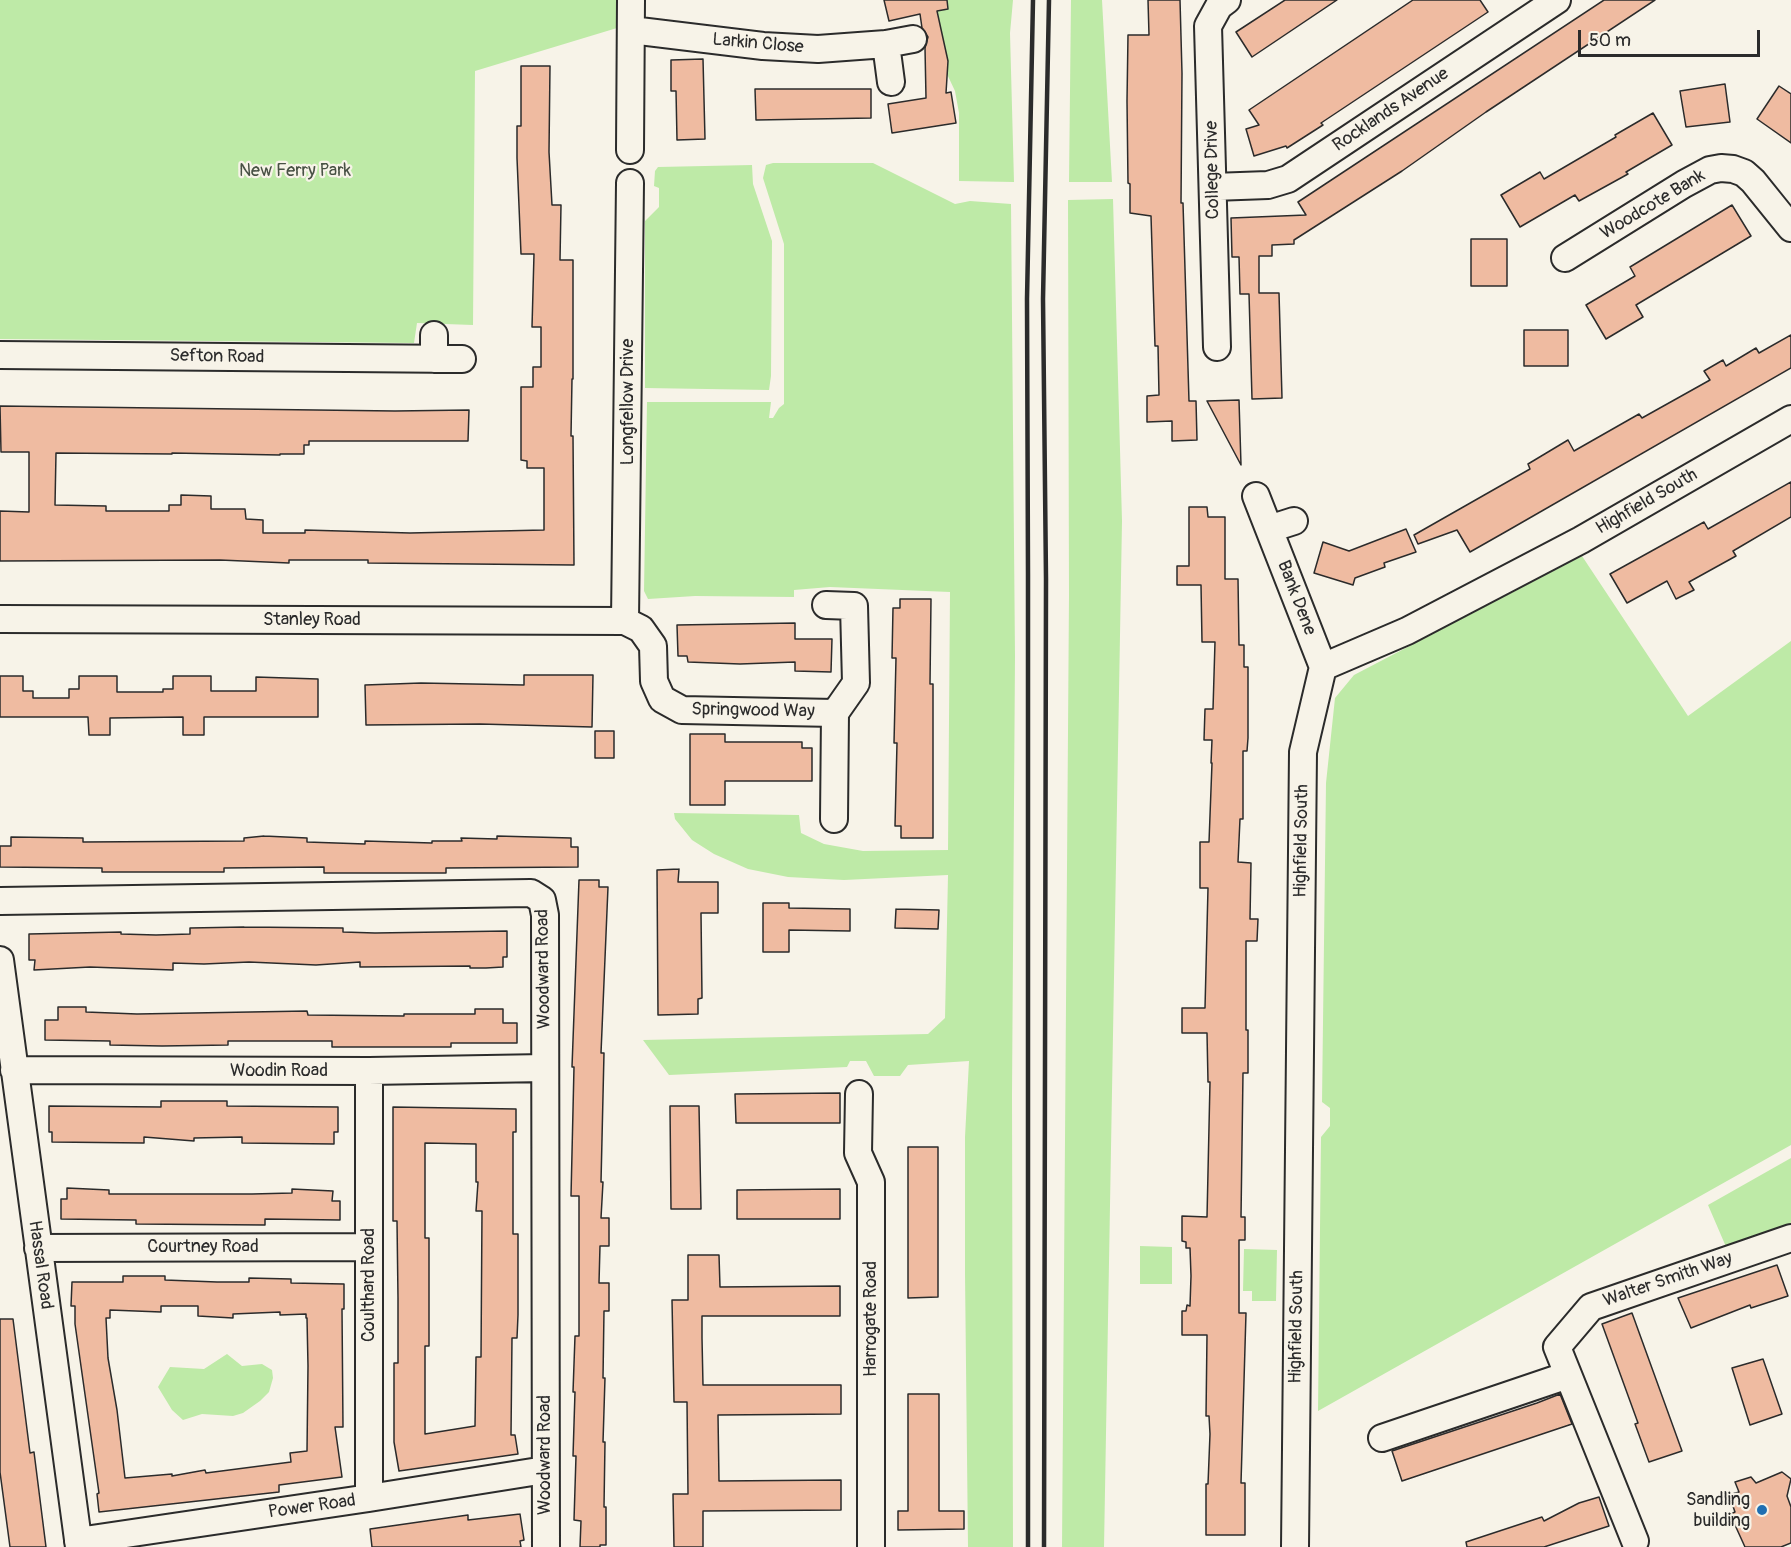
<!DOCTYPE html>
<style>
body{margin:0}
#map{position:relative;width:1791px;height:1547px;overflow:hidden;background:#f7f3e8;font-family:Pangolin,sans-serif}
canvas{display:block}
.scale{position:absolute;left:1578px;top:30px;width:182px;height:27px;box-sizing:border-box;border:3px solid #2b2b2b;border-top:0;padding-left:8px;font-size:18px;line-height:21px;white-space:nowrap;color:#2b2b2b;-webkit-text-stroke:4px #f7f3e8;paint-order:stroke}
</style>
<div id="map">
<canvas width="1791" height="1547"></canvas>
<div class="scale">50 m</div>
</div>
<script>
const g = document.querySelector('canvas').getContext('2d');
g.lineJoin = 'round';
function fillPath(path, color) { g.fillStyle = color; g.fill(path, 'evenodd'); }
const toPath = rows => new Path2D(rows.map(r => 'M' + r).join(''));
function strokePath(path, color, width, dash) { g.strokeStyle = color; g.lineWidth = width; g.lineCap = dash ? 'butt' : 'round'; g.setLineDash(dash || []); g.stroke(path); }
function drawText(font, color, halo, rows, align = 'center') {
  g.font = font + ' Pangolin,sans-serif'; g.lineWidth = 4.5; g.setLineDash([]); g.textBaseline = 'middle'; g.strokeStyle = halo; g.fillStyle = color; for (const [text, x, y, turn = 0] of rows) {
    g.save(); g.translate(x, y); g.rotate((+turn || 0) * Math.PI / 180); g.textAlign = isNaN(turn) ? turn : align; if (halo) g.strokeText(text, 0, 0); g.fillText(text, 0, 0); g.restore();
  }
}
const green = toPath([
 [0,0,617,0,617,28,475,71,473,325,417,323,414,343,0,339],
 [934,0,1013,0,1010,33,1014,182,959,181,959,113,955,91,947,74],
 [1071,0,1102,0,1112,182,1069,182],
 [773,163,873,163,955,204,970,201,1011,204,1015,656,1012,1094,1013,1547,968,1547,965,1274,965,1137,969,1061,908,1065,900,1076,874,1076,866,1061,850,1061,847,1067,669,1075,643,1040,928,1034,945,1018,948,875,844,880,788,877,748,869,714,854,692,840,675,819,674,813,799,815,801,833,824,844,863,851,948,850,950,592,830,587,794,590,794,597,695,596,648,599,644,591,647,402,771,402,769,418,773,418,779,408,784,404,784,244,763,178,766,165],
 [752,165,753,184,772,241,771,376,769,390,645,388,645,221,659,207,659,188,654,186,655,171,658,167],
 [1113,199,1122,521,1104,1547,1062,1547,1069,595,1068,200],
 [1582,556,1688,716,1791,641,1791,1145,1318,1411,1321,1137,1330,1126,1330,1108,1322,1102,1326,783,1335,698,1354,675],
 [1791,1158,1791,1232,1730,1256,1708,1205],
 [1140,1246,1172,1247,1172,1284,1140,1284],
 [1244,1249,1277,1250,1276,1301,1252,1301,1252,1291,1243,1291],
 [227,1354,242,1366,262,1364,272,1370,273,1378,269,1392,260,1401,243,1413,233,1416,202,1414,183,1420,172,1410,158,1387,170,1367,204,1369]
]);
const building = toPath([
 [884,0,947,0,948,9,937,11,948,61,946,93,951,92,956,123,892,133,888,104,926,98,925,48,928,37,922,28,920,14,889,21,884,0],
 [1148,0,1180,0,1182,73,1181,203,1183,203,1189,401,1196,401,1197,440,1172,441,1172,421,1147,422,1147,396,1159,395,1158,346,1155,346,1151,216,1130,213,1130,184,1128,183,1127,101,1128,35,1149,35,1148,0],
 [1285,0,1337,0,1252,57,1236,32,1285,0],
 [1413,0,1480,0,1488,12,1321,123,1323,125,1287,148,1286,146,1254,156,1246,129,1259,125,1249,110,1413,0],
 [1604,0,1655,0,1486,112,1402,171,1294,240,1294,244,1272,245,1272,256,1259,256,1259,293,1279,293,1282,398,1252,399,1249,294,1240,294,1239,257,1232,257,1231,218,1306,215,1298,202,1604,0],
 [703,59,705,139,677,140,676,91,671,91,671,60,703,59],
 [521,66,550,66,549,152,552,205,561,205,560,260,573,260,573,379,572,379,571,436,573,436,574,565,368,563,368,560,289,560,289,563,220,560,0,561,0,511,29,512,29,452,1,452,0,406,395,411,469,410,468,441,309,441,309,445,304,445,304,454,280,454,280,455,172,453,172,454,56,453,55,505,106,506,106,511,169,511,169,505,181,505,181,495,211,496,211,509,245,509,246,519,263,520,263,533,305,533,305,530,410,533,544,530,544,468,527,468,527,461,521,460,521,387,533,387,533,367,541,367,541,327,532,327,534,254,521,254,517,158,517,126,521,126,521,66],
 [1725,84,1730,122,1686,127,1680,91,1725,84],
 [1779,86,1791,94,1791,143,1757,119,1779,86],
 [755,89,871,89,871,118,756,120,755,89],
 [1653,113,1672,145,1626,172,1628,174,1579,201,1575,195,1520,227,1501,195,1540,172,1544,179,1616,137,1615,135,1653,113],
 [1732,205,1751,236,1636,305,1643,317,1606,339,1586,305,1635,276,1630,267,1732,205],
 [1471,239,1507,239,1507,286,1471,286,1471,239],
 [1524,330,1568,330,1568,366,1524,366,1524,330],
 [1791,335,1791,368,1507,531,1470,552,1457,530,1418,544,1414,535,1530,469,1528,464,1568,440,1574,451,1639,414,1642,418,1710,380,1704,371,1723,360,1726,366,1756,348,1759,353,1791,335],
 [1239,400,1241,465,1207,401,1239,400],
 [1791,482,1791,517,1733,551,1736,556,1689,582,1694,590,1676,599,1667,581,1627,603,1610,574,1704,522,1708,529,1791,482],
 [1189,507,1207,507,1208,517,1225,517,1225,579,1238,579,1239,645,1244,645,1244,667,1248,667,1248,738,1247,751,1243,751,1243,819,1240,819,1238,862,1251,863,1250,919,1258,919,1257,941,1246,941,1246,1030,1248,1030,1248,1073,1243,1073,1241,1217,1245,1217,1245,1240,1239,1240,1239,1313,1246,1313,1241,1483,1245,1483,1245,1535,1206,1535,1206,1484,1208,1484,1210,1434,1209,1416,1206,1416,1207,1335,1182,1335,1182,1311,1186,1311,1187,1305,1190,1306,1191,1276,1190,1248,1186,1248,1186,1242,1182,1241,1182,1216,1207,1217,1210,1082,1208,1082,1207,1033,1182,1033,1182,1008,1205,1008,1208,888,1200,888,1200,842,1209,842,1212,763,1211,763,1212,740,1204,740,1205,709,1213,709,1215,642,1202,642,1201,585,1177,585,1177,566,1189,566,1189,507],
 [1406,529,1416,552,1384,563,1385,567,1355,578,1353,585,1314,573,1323,542,1349,551,1406,529],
 [900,599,931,599,930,684,933,684,933,838,901,838,901,826,895,826,897,743,894,743,896,658,892,658,893,608,900,608,900,599],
 [795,623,795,639,832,639,831,672,795,671,795,662,740,664,688,662,687,656,678,656,677,625,795,623],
 [524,675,593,675,592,727,480,724,366,725,365,685,421,683,524,685,524,675],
 [0,676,23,676,23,691,33,691,33,698,69,698,69,689,79,689,79,676,117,676,117,692,163,692,163,689,173,689,173,676,211,676,211,691,256,691,256,677,318,679,318,717,204,717,204,735,183,735,183,717,110,718,110,735,89,735,88,717,0,717,0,676],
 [595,731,614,731,614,758,595,758,595,731],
 [690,734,725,734,725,742,802,742,802,748,812,748,812,781,725,781,725,805,690,805,690,734],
 [264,836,307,838,307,842,365,844,365,841,432,843,432,841,462,841,461,838,497,839,497,836,571,838,571,847,578,847,578,867,446,868,446,873,324,873,324,867,224,868,224,872,102,872,102,868,0,867,0,846,11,846,11,837,83,838,83,842,244,841,244,838,264,836],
 [679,869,678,882,718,882,718,913,701,913,702,998,698,999,698,1014,658,1015,657,870,679,869],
 [579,880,599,880,599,887,608,887,601,1053,604,1053,601,1182,603,1182,601,1218,609,1218,609,1246,600,1246,599,1283,609,1283,609,1311,604,1311,603,1378,605,1378,603,1442,605,1442,604,1507,606,1507,606,1545,600,1545,600,1547,580,1547,581,1521,574,1520,576,1456,573,1456,575,1392,573,1392,575,1336,579,1336,579,1196,571,1196,574,1067,572,1067,579,880],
 [763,903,789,903,789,908,850,909,850,931,789,930,789,952,763,952,763,903],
 [896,909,939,910,938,929,895,928,896,909],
 [244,927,343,928,343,932,375,933,507,931,507,957,503,957,503,967,486,968,470,968,470,966,360,967,360,962,316,965,249,962,204,964,173,963,173,970,90,967,34,970,35,960,29,960,29,934,121,932,121,934,156,935,190,934,190,928,244,927],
 [58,1007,86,1007,86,1012,137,1014,307,1011,308,1015,404,1016,404,1014,475,1014,475,1009,503,1009,503,1023,517,1023,517,1043,451,1043,451,1047,332,1047,332,1041,228,1041,228,1045,162,1046,110,1045,110,1041,45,1040,45,1020,58,1020,58,1007],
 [840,1093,840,1123,736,1123,735,1094,840,1093],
 [161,1101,227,1101,227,1106,338,1107,338,1132,334,1132,334,1144,242,1143,242,1137,194,1138,194,1141,144,1137,144,1143,52,1142,52,1132,49,1132,49,1106,161,1107,161,1101],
 [670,1106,699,1106,701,1209,671,1209,670,1106],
 [393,1107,516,1109,516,1132,513,1132,513,1234,518,1234,518,1315,517,1338,512,1338,511,1435,515,1435,518,1454,399,1471,394,1442,394,1363,398,1363,398,1298,397,1221,393,1221,393,1107],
 [425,1143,476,1144,476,1182,478,1182,476,1211,482,1211,481,1357,476,1357,475,1426,425,1434,425,1346,429,1346,429,1238,425,1238,425,1143],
 [908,1147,938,1147,938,1297,908,1298,908,1147],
 [67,1188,109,1190,109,1194,252,1194,292,1193,292,1189,333,1191,332,1201,340,1201,340,1220,265,1219,265,1225,136,1224,136,1220,61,1219,61,1199,67,1199,67,1188],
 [840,1189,840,1219,737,1219,737,1190,840,1189],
 [688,1255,719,1255,720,1287,840,1286,840,1316,702,1316,702,1338,703,1385,841,1385,841,1414,718,1415,719,1481,841,1480,841,1510,703,1511,703,1547,674,1547,673,1494,688,1494,687,1402,674,1402,672,1300,688,1300,688,1255],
 [1777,1265,1788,1296,1751,1308,1750,1305,1691,1328,1678,1298,1777,1265],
 [123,1276,165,1276,165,1280,217,1282,249,1282,249,1278,291,1279,291,1283,344,1284,344,1309,342,1309,343,1427,335,1427,342,1477,279,1485,279,1492,99,1512,97,1494,99,1493,75,1324,75,1306,71,1306,72,1282,123,1282,123,1276],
 [161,1306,198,1306,198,1316,233,1318,233,1314,280,1312,280,1315,306,1314,306,1318,307,1318,308,1366,307,1451,290,1453,291,1462,206,1473,205,1470,172,1476,172,1474,125,1478,117,1410,108,1358,106,1318,110,1318,110,1310,161,1312,161,1306],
 [1632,1313,1682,1451,1649,1462,1635,1424,1638,1423,1602,1324,1632,1313],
 [0,1319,13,1319,30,1453,34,1452,46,1547,10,1547,0,1472,0,1319],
 [1763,1359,1782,1414,1750,1425,1732,1368,1763,1359],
 [908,1394,939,1394,939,1511,964,1511,964,1529,898,1530,898,1511,908,1511,908,1394],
 [1560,1394,1572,1424,1402,1481,1392,1451,1537,1403,1560,1394],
 [1782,1472,1791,1479,1787,1496,1791,1507,1791,1543,1781,1547,1745,1547,1730,1514,1735,1512,1729,1495,1739,1492,1735,1482,1751,1477,1756,1483,1782,1472],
 [1599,1497,1609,1526,1544,1547,1467,1547,1466,1542,1542,1517,1544,1521,1579,1503,1599,1497],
 [520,1514,524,1540,520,1541,521,1547,372,1547,370,1529,468,1515,468,1520,520,1514]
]);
const minor = toPath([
 [631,30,763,46,818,49,886,44,913,39],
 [886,44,891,82],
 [630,150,631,0],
 [1213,187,1268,185,1288,179,1557,0],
 [1565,258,1684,184,1710,170,1721,168,1733,169,1744,173,1753,181,1791,228],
 [1217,347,1208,26,1219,6,1227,0],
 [0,355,462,359],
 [434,359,434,335],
 [1256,496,1323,667],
 [1269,529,1294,521],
 [0,619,625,621,641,629,653,646,654,681,662,699,682,710,835,713,856,683,854,606,826,605],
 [625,621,630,183],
 [1323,667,1407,631,1581,540,1791,419],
 [834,819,835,713],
 [0,901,531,893,542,900,545,915,546,1547],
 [0,960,79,1547],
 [14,1070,369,1071,545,1068],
 [859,1094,858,1153,871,1182,871,1547],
 [38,1248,369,1247],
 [1382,1438,1568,1375],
 [369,1498,369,1071],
 [78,1541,369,1498,545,1470],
 [1635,1541,1557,1347,1591,1307,1791,1238],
 [1295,1547,1303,752,1323,667]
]);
const rail = toPath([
 [1028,1547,1028,575,1027,299,1033,0],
 [1044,1547,1046,579,1043,299,1049,0]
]);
const markers = [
 [1762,1510,6,"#1f6fb2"]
];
const streetNames = [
 ["Larkin Close",758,44,5],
 ["Rocklands Avenue",1391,110,-34],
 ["College Drive",1213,170,-91],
 ["Woodcote Bank",1653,205,-31],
 ["Sefton Road",217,357,1],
 ["Longfellow Drive",628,402,-90],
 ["Highfield South",1647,502,-30],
 ["Bank Dene",1296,598,69],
 ["Stanley Road",312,620],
 ["Springwood Way",753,711,1],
 ["Highfield South",1302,841,-89],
 ["Woodward Road",544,969,-91],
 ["Woodin Road",279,1071],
 ["Courtney Road",203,1247],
 ["Hassal Road",40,1265,82],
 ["Walter Smith Way",1668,1280,-19],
 ["Coulthard Road",369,1285,-90],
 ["Harrogate Road",871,1319,-90],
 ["Highfield South",1297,1327,-89],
 ["Woodward Road",545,1455,-90],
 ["Power Road",312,1507,-8]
];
const parkNames = [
 ["New Ferry Park",295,171]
];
const poiNames = [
 ["Sandling",1750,1500],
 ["building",1750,1521]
];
fillPath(green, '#beeaa7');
fillPath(building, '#efbba1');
strokePath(building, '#2b2b2b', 1.5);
strokePath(minor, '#2b2b2b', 30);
strokePath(minor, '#f7f3e8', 26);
strokePath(rail, '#2b2b2b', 4.5);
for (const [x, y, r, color] of markers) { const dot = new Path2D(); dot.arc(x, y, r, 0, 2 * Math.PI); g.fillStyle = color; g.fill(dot); strokePath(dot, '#f7f3e8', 2); }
drawText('18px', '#2b2b2b', '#f7f3e8', streetNames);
drawText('18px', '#485144', '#f7f3e8', parkNames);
drawText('18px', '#2b2b2b', '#f7f3e8', poiNames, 'right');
</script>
